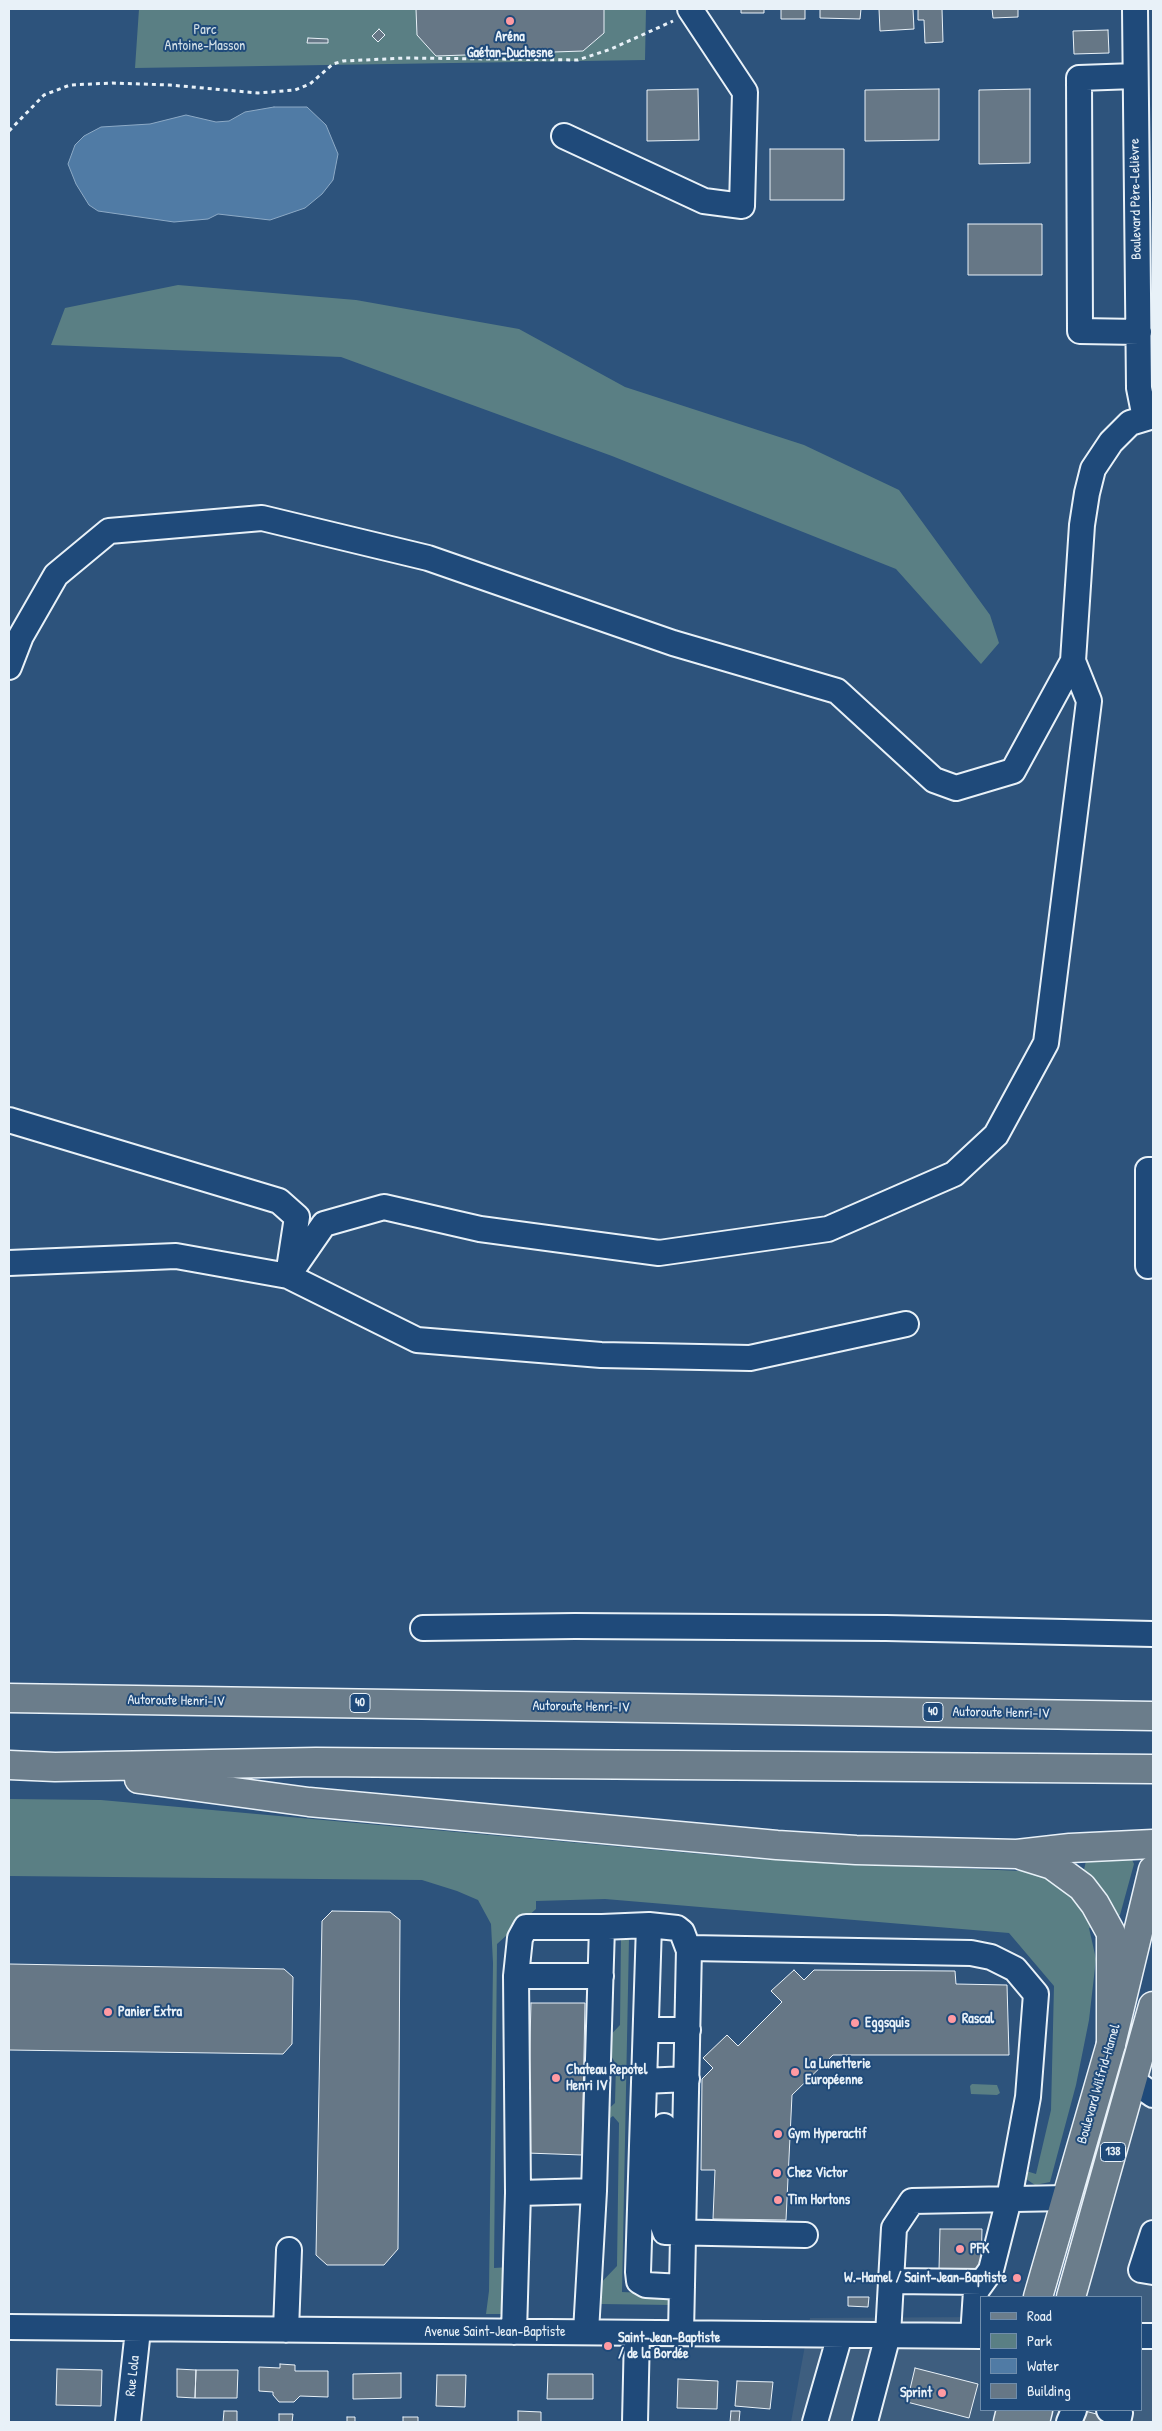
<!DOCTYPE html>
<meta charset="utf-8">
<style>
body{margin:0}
#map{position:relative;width:1162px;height:2431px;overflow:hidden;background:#2d537c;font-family:"Patrick Hand",sans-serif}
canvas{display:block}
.frame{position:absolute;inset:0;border:10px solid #e8f1f8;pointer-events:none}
.legend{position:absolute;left:980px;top:2296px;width:162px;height:115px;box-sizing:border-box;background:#1f4a7a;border:1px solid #6f8dac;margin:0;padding:6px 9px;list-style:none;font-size:15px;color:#e8f1f8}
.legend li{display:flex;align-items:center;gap:10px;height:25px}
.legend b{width:25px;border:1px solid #6f8dac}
</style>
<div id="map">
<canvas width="1162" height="2431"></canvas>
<div class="frame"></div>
<ul class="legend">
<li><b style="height:6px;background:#6b7d8b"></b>Road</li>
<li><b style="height:14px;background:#5a7f84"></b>Park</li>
<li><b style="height:14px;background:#507ba5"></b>Water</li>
<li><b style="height:14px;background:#667786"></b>Building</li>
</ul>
</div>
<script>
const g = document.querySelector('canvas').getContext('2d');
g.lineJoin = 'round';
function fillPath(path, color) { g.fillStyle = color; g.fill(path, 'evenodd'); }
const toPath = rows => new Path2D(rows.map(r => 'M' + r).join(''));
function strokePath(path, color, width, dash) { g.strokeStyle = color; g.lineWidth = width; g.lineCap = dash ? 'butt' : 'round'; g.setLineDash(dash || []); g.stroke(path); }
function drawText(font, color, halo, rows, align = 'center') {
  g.font = font + ' "Patrick Hand",sans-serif'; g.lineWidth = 4; g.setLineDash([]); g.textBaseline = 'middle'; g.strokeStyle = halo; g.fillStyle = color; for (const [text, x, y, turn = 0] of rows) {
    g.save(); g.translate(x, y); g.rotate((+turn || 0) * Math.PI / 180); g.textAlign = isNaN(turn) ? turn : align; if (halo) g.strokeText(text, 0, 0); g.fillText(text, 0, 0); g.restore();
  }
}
const built = toPath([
 [1153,2062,1153,2422,1050,2422,1053,2410,1141,2410,1141,2297,1084,2297],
 [981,2317,981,2410,1025,2410,1022,2422,791,2422,810,2318]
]);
const green = toPath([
 [139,9,646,9,645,60,135,68],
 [178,285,356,300,519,329,625,387,804,445,899,490,990,615,999,643,981,664,896,569,612,456,341,357,51,345,65,308],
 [9,1799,101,1800,757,1859,1042,1872,1065,1889,1097,1926,1089,1928,1096,1959,1089,2020,1076,2085,1050,2182,1035,2185,1023,2177,1023,2170,1036,2174,1051,2110,1054,1986,1009,1933,605,1899,536,1901,536,1909,497,1944,494,2268,510,2267,506,2314,486,2314,489,2291,493,1963,491,1924,478,1900,457,1891,422,1880,9,1876],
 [1131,1857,1134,1864,1120,1915,1113,1920,1083,1874,1086,1861],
 [621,1936,629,1938,622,2292,669,2294,671,2305,601,2304,596,2288,617,2266,619,2123,613,2116,604,2122,605,2112,615,2103,616,2064,603,2043,620,2025],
 [972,2084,997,2085,1000,2093,997,2095,971,2094,970,2086]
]);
const water = toPath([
 [274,107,307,107,326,125,338,154,333,180,322,194,305,208,270,220,218,214,208,219,174,222,98,211,89,205,76,184,68,164,75,145,84,136,101,127,150,124,186,115,216,122,229,121,245,112,274,107]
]);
const building = toPath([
 [416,9,604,9,604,33,583,51,436,56,417,35,416,9],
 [741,9,764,9,764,13,741,13,741,9],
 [781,9,805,9,805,19,781,19,781,9],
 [820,9,861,9,860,19,820,18,820,9],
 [879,9,913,9,914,29,880,31,879,9],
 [918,9,942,9,943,42,925,43,924,20,918,20,918,9],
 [992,9,1018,9,1018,17,993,18,992,9],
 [379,29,385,35,378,42,372,36,379,29],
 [1108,30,1109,53,1074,54,1073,31,1108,30],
 [308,38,328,39,328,43,307,43,308,38],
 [698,89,699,140,647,141,647,90,698,89],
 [939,89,939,140,865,141,865,90,939,89],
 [1030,89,1030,163,979,164,979,90,1030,89],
 [770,149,844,149,844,200,770,200,770,149],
 [968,224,1042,224,1042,275,968,275,968,224],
 [332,1911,390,1912,400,1920,398,2249,384,2265,327,2265,316,2255,322,1921,332,1911],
 [9,1964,284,1969,293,1977,292,2044,283,2054,9,2050,9,1964],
 [794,1970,804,1980,814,1970,955,1971,956,1984,1007,1985,1009,2055,833,2055,792,2095,786,2220,713,2219,715,2170,701,2170,702,2079,713,2068,703,2058,727,2035,738,2046,782,2002,771,1991,794,1970],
 [531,2003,585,2003,582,2155,527,2153,531,2003],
 [940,2229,982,2229,981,2270,939,2269,940,2229],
 [848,2297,869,2297,868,2307,848,2306,848,2297],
 [280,2364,295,2365,295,2371,328,2371,328,2397,300,2396,294,2402,279,2402,273,2395,273,2392,259,2391,259,2367,280,2368,280,2364],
 [915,2368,978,2384,969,2418,907,2402,915,2368],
 [57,2369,102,2370,101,2406,56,2405,57,2369],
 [177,2369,196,2370,195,2398,177,2397,177,2369],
 [196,2370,238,2370,237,2398,195,2398,196,2370],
 [401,2373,401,2398,353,2399,353,2374,401,2373],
 [548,2374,593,2374,593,2399,547,2399,548,2374],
 [437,2375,466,2375,465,2407,436,2406,437,2375],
 [678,2379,718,2381,717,2409,677,2408,678,2379],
 [737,2381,773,2382,770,2409,735,2406,737,2381],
 [1081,2410,1112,2418,1111,2422,1078,2422,1081,2410],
 [224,2411,237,2411,237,2422,223,2422,224,2411],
 [518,2411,541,2412,541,2422,518,2422,518,2411],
 [731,2411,740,2411,739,2422,730,2422,731,2411],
 [279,2414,293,2414,292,2422,279,2422,279,2414],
 [347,2417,355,2417,355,2422,347,2422,347,2417],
 [403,2417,418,2417,418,2422,403,2422,403,2417]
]);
const path = toPath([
 [9,131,44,95,70,85,112,83,170,85,258,93,295,90,310,84,333,64,343,61,406,58,578,60,611,49,673,21]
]);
const minor = toPath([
 [1135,9,1139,388,1145,418],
 [1135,76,1079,78,1080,331,1139,332],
 [564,136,704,201,742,206,745,92,690,9],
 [9,667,21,636,56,575,109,531,262,518,428,558,673,643,837,691,934,780,956,788,1013,771,1073,661],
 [9,1120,279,1201,297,1217,289,1269],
 [9,1263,176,1256,288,1276,417,1340,601,1355,750,1358,906,1324],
 [1148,1266,1148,1170,1153,1170],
 [288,1276,324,1224,384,1207,480,1229,659,1253,828,1229,954,1174,996,1135,1046,1043,1089,701,1073,661,1082,525,1087,493,1093,469,1111,442,1130,423,1153,416],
 [423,1628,575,1626,886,1628,1153,1634],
 [649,1925,677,1928,682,1932,688,1948],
 [602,1927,649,1925,638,2272,639,2281,646,2285,682,2287],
 [516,1976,601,1976],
 [646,2030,688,2030],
 [644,2081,687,2079],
 [1133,2081,1153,2095],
 [664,2126,663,2226,665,2232,805,2235],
 [518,2193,594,2191],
 [1153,2233,1141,2270,1153,2272],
 [891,2281,982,2282],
 [9,2327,981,2336],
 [286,2330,289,2250],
 [514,2332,518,2193,516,1976,520,1938,526,1927,602,1927,594,2191,586,2332],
 [681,2333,689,1948,971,1953,991,1957,1015,1969,1036,1994,1028,2097,1009,2199,991,2270,976,2291,973,2336],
 [1141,2336,1153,2336],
 [1109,2410,1120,2413,1118,2422],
 [128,2422,138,2330],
 [635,2422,637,2333],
 [815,2422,840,2335],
 [865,2422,888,2335,894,2228,912,2201,1067,2198],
 [1069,2422,1074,2410]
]);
const major = toPath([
 [1038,2297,1111,2044,1153,1870],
 [1071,2297,1153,2006],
 [1008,2422,1011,2410],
 [1035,2422,1038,2410]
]);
const highway = toPath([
 [9,1698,1153,1716],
 [9,1765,55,1767,316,1762,1153,1769],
 [139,1779,309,1802,777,1845,856,1850,1017,1854,1070,1848,1153,1844],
 [1023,1856,1052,1865,1082,1887,1095,1904,1111,1933,1111,2044]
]);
const markers = [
 [510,21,5,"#ff9aa2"],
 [108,2012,5,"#ff9aa2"],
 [952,2019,5,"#ff9aa2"],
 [855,2023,5,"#ff9aa2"],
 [795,2072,5,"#ff9aa2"],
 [556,2078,5,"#ff9aa2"],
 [778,2134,5,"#ff9aa2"],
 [777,2173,5,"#ff9aa2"],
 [778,2200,5,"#ff9aa2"],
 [960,2249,5,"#ff9aa2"],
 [1017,2278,5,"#ff9aa2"],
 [608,2346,5,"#ff9aa2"],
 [942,2393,5,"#ff9aa2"]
];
const shields = [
 [360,1703,20],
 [933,1712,20],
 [1113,2152,25]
];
const shieldNames = [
 ["40",360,1703],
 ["40",933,1712],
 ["138",1113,2152]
];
const parkNames = [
 ["Parc",205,30],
 ["Antoine-Masson",205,46]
];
const poiNames = [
 ["Aréna",510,37,"center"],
 ["Gaétan-Duchesne",510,53,"center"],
 ["Panier Extra",118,2012],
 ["Rascal",962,2019],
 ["Eggsquis",865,2023],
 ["La Lunetterie",805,2064],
 ["Européenne",805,2080],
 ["Chateau Repotel",566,2070],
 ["Henri IV",566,2086],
 ["Gym Hyperactif",788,2134],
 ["Chez Victor",787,2173],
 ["Tim Hortons",788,2200],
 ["PFK",970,2249],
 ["W.-Hamel / Saint-Jean-Baptiste",1007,2278,"right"],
 ["Saint-Jean-Baptiste",618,2338],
 ["/ de la Bordée",618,2354],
 ["Sprint",932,2393,"right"]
];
const streetNames = [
 ["Boulevard Père-Lelièvre",1136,199,-91],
 ["Autoroute Henri-IV",176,1701,1],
 ["Autoroute Henri-IV",581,1707,1],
 ["Autoroute Henri-IV",1001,1713,1],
 ["Boulevard Wilfrid-Hamel",1099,2084,-74],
 ["Avenue Saint-Jean-Baptiste",495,2332],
 ["Rue Lola",133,2376,-84]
];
fillPath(built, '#3e5e7f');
fillPath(green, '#5a7f84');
fillPath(water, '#507ba5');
strokePath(water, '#8daac6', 1);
fillPath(building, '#667786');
strokePath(building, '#e8f1f8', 1);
strokePath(minor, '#e8f1f8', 28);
strokePath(major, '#e8f1f8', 31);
strokePath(highway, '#e8f1f8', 31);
strokePath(path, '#e8f1f8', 3, [4, 4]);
strokePath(minor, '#1f4a7a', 24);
strokePath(major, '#6b7d8b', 28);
strokePath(highway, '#6b7d8b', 28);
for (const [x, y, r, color] of markers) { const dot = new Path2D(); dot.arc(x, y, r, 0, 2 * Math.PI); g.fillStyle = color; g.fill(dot); strokePath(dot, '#1f4a7a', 2); }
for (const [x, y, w] of shields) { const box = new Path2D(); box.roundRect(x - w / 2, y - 9.5, w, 19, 4); g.fillStyle = '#1f4a7a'; g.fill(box); strokePath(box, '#e8f1f8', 1); }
drawText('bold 12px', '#e8f1f8', null, shieldNames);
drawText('14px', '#d3e0e7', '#1f4a7a', parkNames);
drawText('bold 14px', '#e8f1f8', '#1f4a7a', poiNames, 'left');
drawText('14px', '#e8f1f8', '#1f4a7a', streetNames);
</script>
